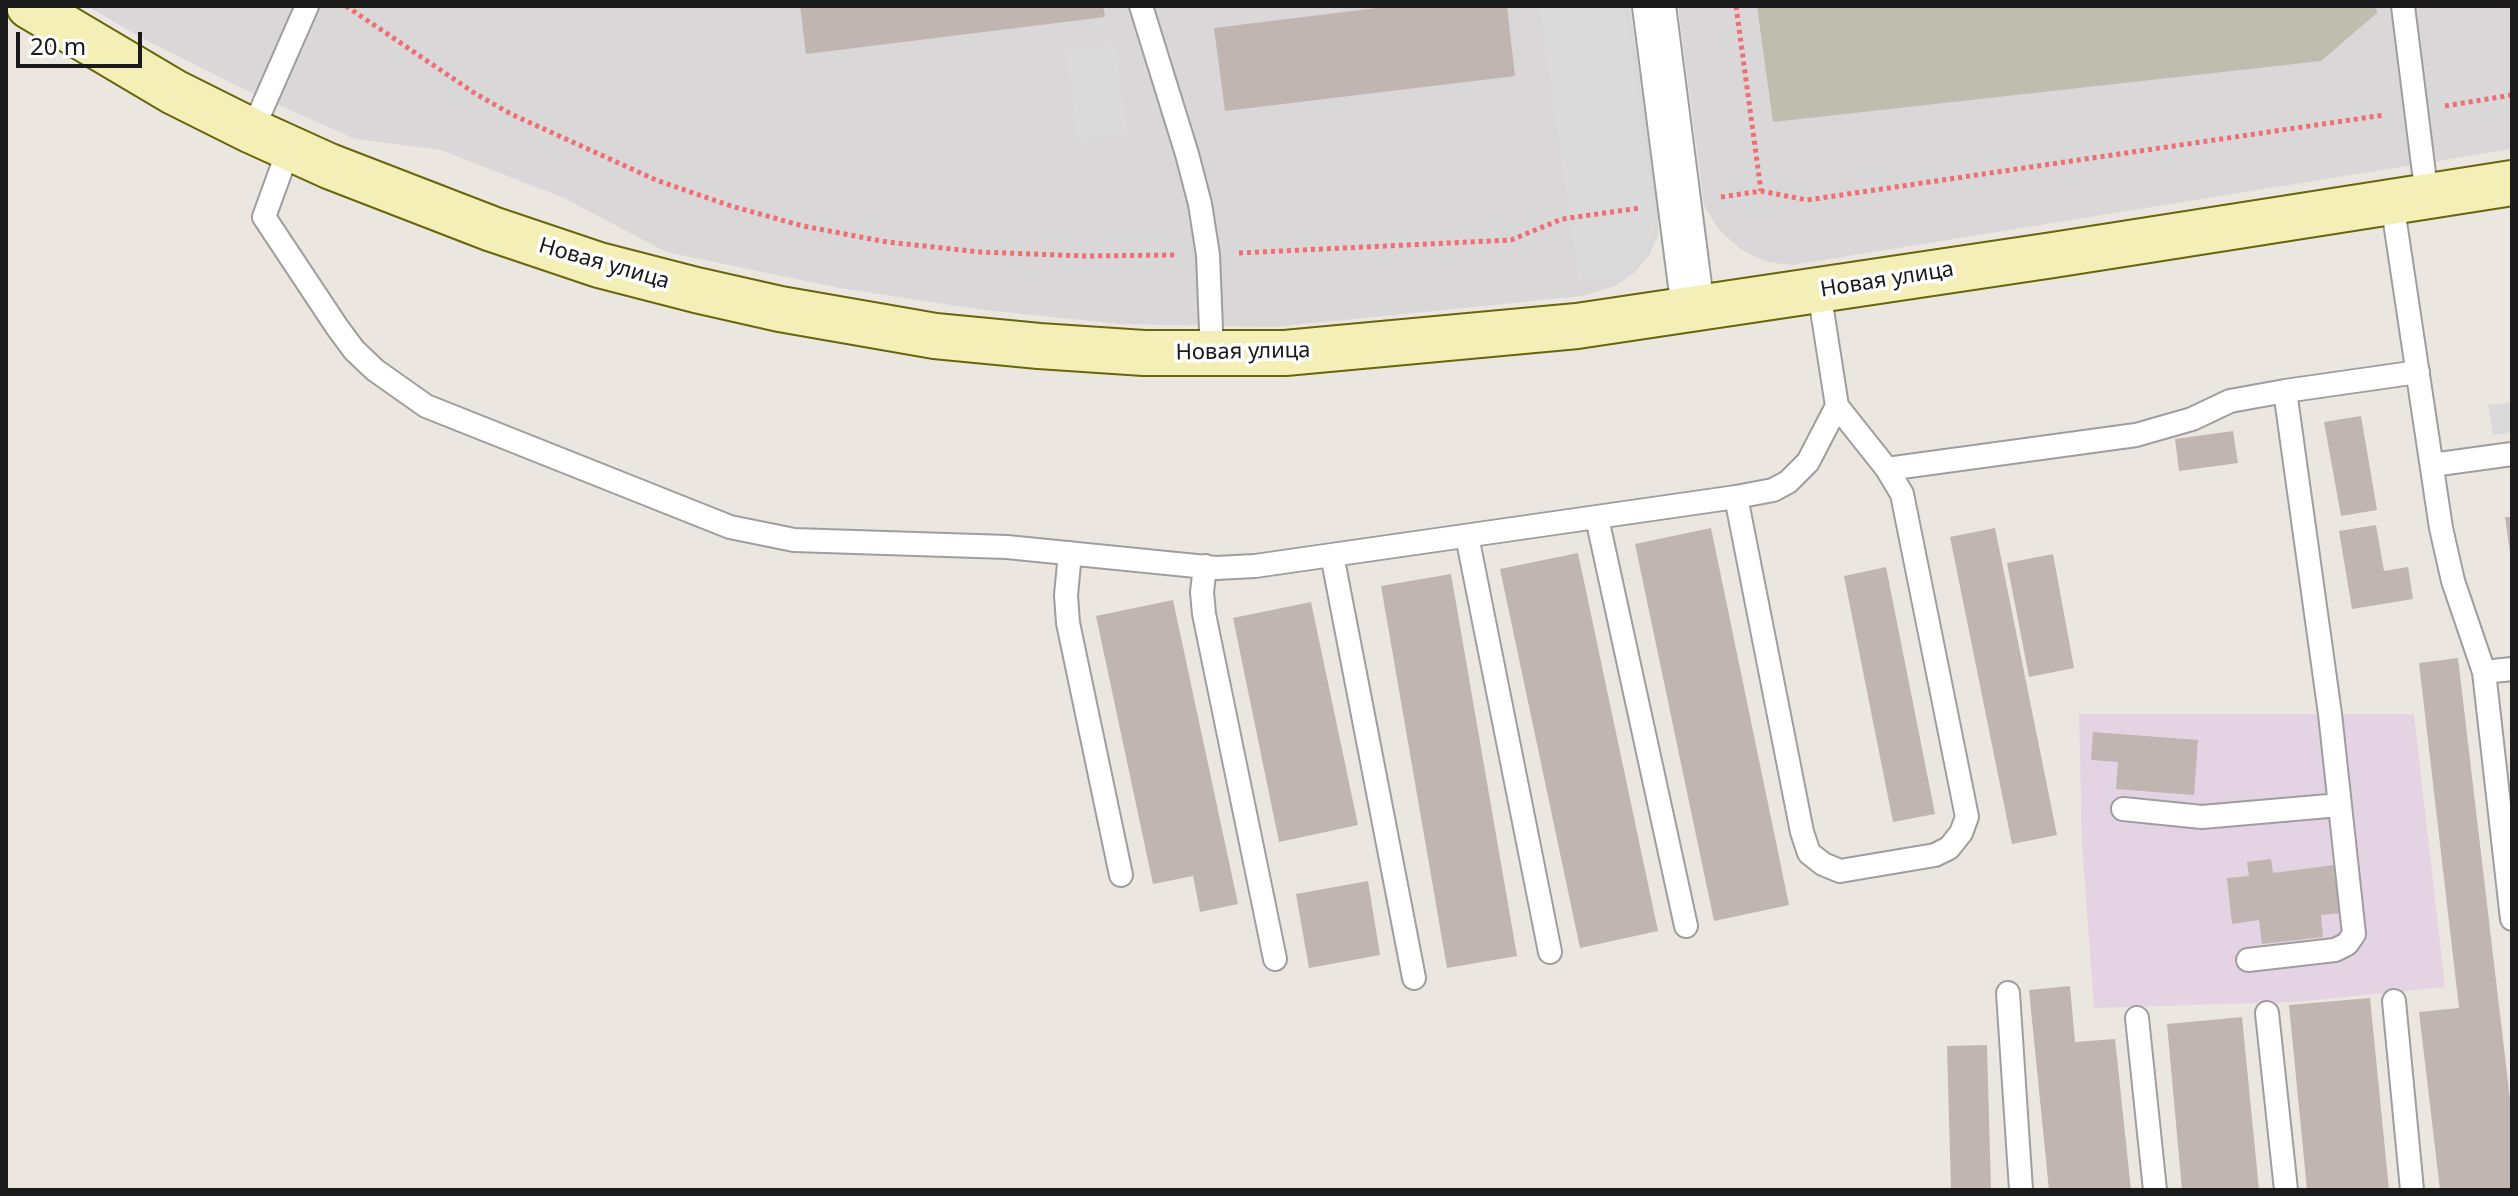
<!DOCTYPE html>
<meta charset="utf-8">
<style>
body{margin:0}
#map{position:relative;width:2518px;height:1196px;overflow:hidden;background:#ece6e0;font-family:"Noto Sans",sans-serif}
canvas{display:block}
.frame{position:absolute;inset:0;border:8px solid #1a1a1a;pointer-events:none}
.scale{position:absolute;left:16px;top:32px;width:126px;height:36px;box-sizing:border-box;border:4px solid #1a1a1a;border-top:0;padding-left:10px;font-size:24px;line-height:28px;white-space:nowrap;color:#1a1a1a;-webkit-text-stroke:6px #fff;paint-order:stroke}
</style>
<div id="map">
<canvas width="2518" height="1196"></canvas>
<div class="frame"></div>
<div class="scale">20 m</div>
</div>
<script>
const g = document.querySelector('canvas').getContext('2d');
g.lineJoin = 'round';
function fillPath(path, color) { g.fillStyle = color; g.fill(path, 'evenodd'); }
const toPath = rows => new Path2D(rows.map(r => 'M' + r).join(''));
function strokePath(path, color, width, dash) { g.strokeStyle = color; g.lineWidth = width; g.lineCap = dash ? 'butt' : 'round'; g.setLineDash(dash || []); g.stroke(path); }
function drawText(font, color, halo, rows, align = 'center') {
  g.font = font + ' "Noto Sans",sans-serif'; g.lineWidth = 7; g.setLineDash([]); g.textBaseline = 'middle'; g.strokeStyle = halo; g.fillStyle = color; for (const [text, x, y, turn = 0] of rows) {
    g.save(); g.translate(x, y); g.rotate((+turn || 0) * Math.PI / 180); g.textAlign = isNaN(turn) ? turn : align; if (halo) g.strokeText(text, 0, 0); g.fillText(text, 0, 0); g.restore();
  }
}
const residential = toPath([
 [87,6,1630,6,1658,213,1658,235,1650,254,1635,272,1615,286,1583,296,1274,327,1120,324,984,310,840,288,666,252,564,198,441,150,355,139,241,88,144,39],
 [1678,6,2512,6,2512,149,1792,265,1767,262,1742,250,1719,230,1704,205]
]);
const industrial = toPath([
 [2079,714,2414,714,2445,987,2295,1002,2094,1008,2082,843]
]);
const construction = toPath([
 [1757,6,2376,6,2377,13,2321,61,1773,122]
]);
const parking = toPath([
 [1539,6,1625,6,1656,223,1653,239,1645,254,1633,269,1620,277,1578,282],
 [1116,43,1128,135,1077,141,1065,49],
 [2512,402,2512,432,2493,435,2488,405]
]);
const building = toPath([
 [800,6,1103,6,1105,17,806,54],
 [1393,6,1507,6,1515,76,1225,111,1214,28],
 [2361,416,2377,510,2341,516,2324,422],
 [2233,431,2238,463,2179,471,2175,439],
 [2505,517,2512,517,2512,552,2510,552],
 [2376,525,2384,571,2408,567,2413,599,2352,609,2339,531],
 [1711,528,1789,905,1714,921,1635,544],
 [1995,528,2057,835,2012,844,1950,537],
 [1578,553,1658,931,1580,948,1500,569],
 [2053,554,2074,668,2029,677,2007,563],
 [1886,567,1935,814,1893,822,1844,576],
 [1451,574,1517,956,1447,968,1381,586],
 [1173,600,1238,904,1200,912,1193,876,1153,884,1096,616],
 [1311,602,1358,825,1279,842,1233,618],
 [2458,658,2512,1116,2512,1188,2491,1190,2440,1190,2419,1012,2459,1008,2419,663],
 [2093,732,2198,740,2194,795,2116,789,2118,762,2091,760],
 [2271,859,2273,873,2334,865,2340,913,2321,915,2323,937,2262,944,2259,920,2232,924,2227,878,2249,876,2247,862],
 [1368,881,1380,955,1309,968,1296,894],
 [2070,986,2075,1042,2115,1039,2131,1190,2049,1190,2029,990],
 [2370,998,2389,1190,2307,1190,2289,1005],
 [2242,1017,2259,1190,2182,1190,2167,1024],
 [1987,1045,1991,1190,1951,1190,1947,1046]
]);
const path = toPath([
 [346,6,476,94,511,114,656,180,731,206,803,226,887,242,980,252,1084,256,1177,255],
 [1736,6,1761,191],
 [2445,106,2512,95],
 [1721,197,1761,191,1807,200,2384,115],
 [1239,253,1511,240,1562,219,1640,208]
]);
const lane = toPath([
 [1141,6,1187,154,1200,204,1208,255,1212,354],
 [2403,6,2427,197],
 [252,131,307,6],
 [289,148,264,217,337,327,354,350,375,370,426,406,730,527,794,540,1007,547,1216,568,1255,566,1736,497,1773,490,1788,482,1808,462,1837,406],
 [2392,202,2441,528,2453,581,2484,672,2512,919],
 [2432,465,2512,454],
 [1887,469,2136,435,2192,419,2230,401,2285,391],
 [1736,497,1802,832,1809,853,1823,864,1840,871,1935,855,1949,848,1961,833,1967,817,1902,494,1887,469,1837,406,1819,291],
 [1597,518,1686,926],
 [1467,536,1550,952],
 [1070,553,1066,595,1068,623,1121,875],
 [1332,555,1414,978],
 [1205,566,1202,592,1204,614,1275,959],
 [2484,672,2512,669],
 [2123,809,2202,817,2340,805],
 [2248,960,2335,950,2347,944,2354,934,2330,714,2285,391,2418,372],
 [2008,993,2021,1190],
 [2394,1001,2412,1190],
 [2267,1013,2286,1190],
 [2137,1018,2155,1190]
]);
const street = toPath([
 [1654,6,1693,309]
]);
const secondary = toPath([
 [29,6,174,92,252,131,329,166,492,229,599,265,696,290,780,309,935,336,1039,346,1144,353,1285,353,1577,326,2053,255,2512,183]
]);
const streetNames = [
 ["Новая улица",604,264,16],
 ["Новая улица",1887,280,-9],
 ["Новая улица",1243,352,-1]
];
fillPath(residential, '#d9d7d8');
fillPath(industrial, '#e4d3e3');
fillPath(construction, '#bfbdad');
fillPath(parking, '#dadada');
fillPath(building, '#c0b5b0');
strokePath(lane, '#9e9e9e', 26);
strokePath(street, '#9e9e9e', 46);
strokePath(secondary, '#68650b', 48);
strokePath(path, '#f06d71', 5, [4, 4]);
strokePath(lane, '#fff', 22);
strokePath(street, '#fff', 42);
strokePath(secondary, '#f4efb6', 44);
drawText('22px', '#1a1a1a', '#fff', streetNames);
</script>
